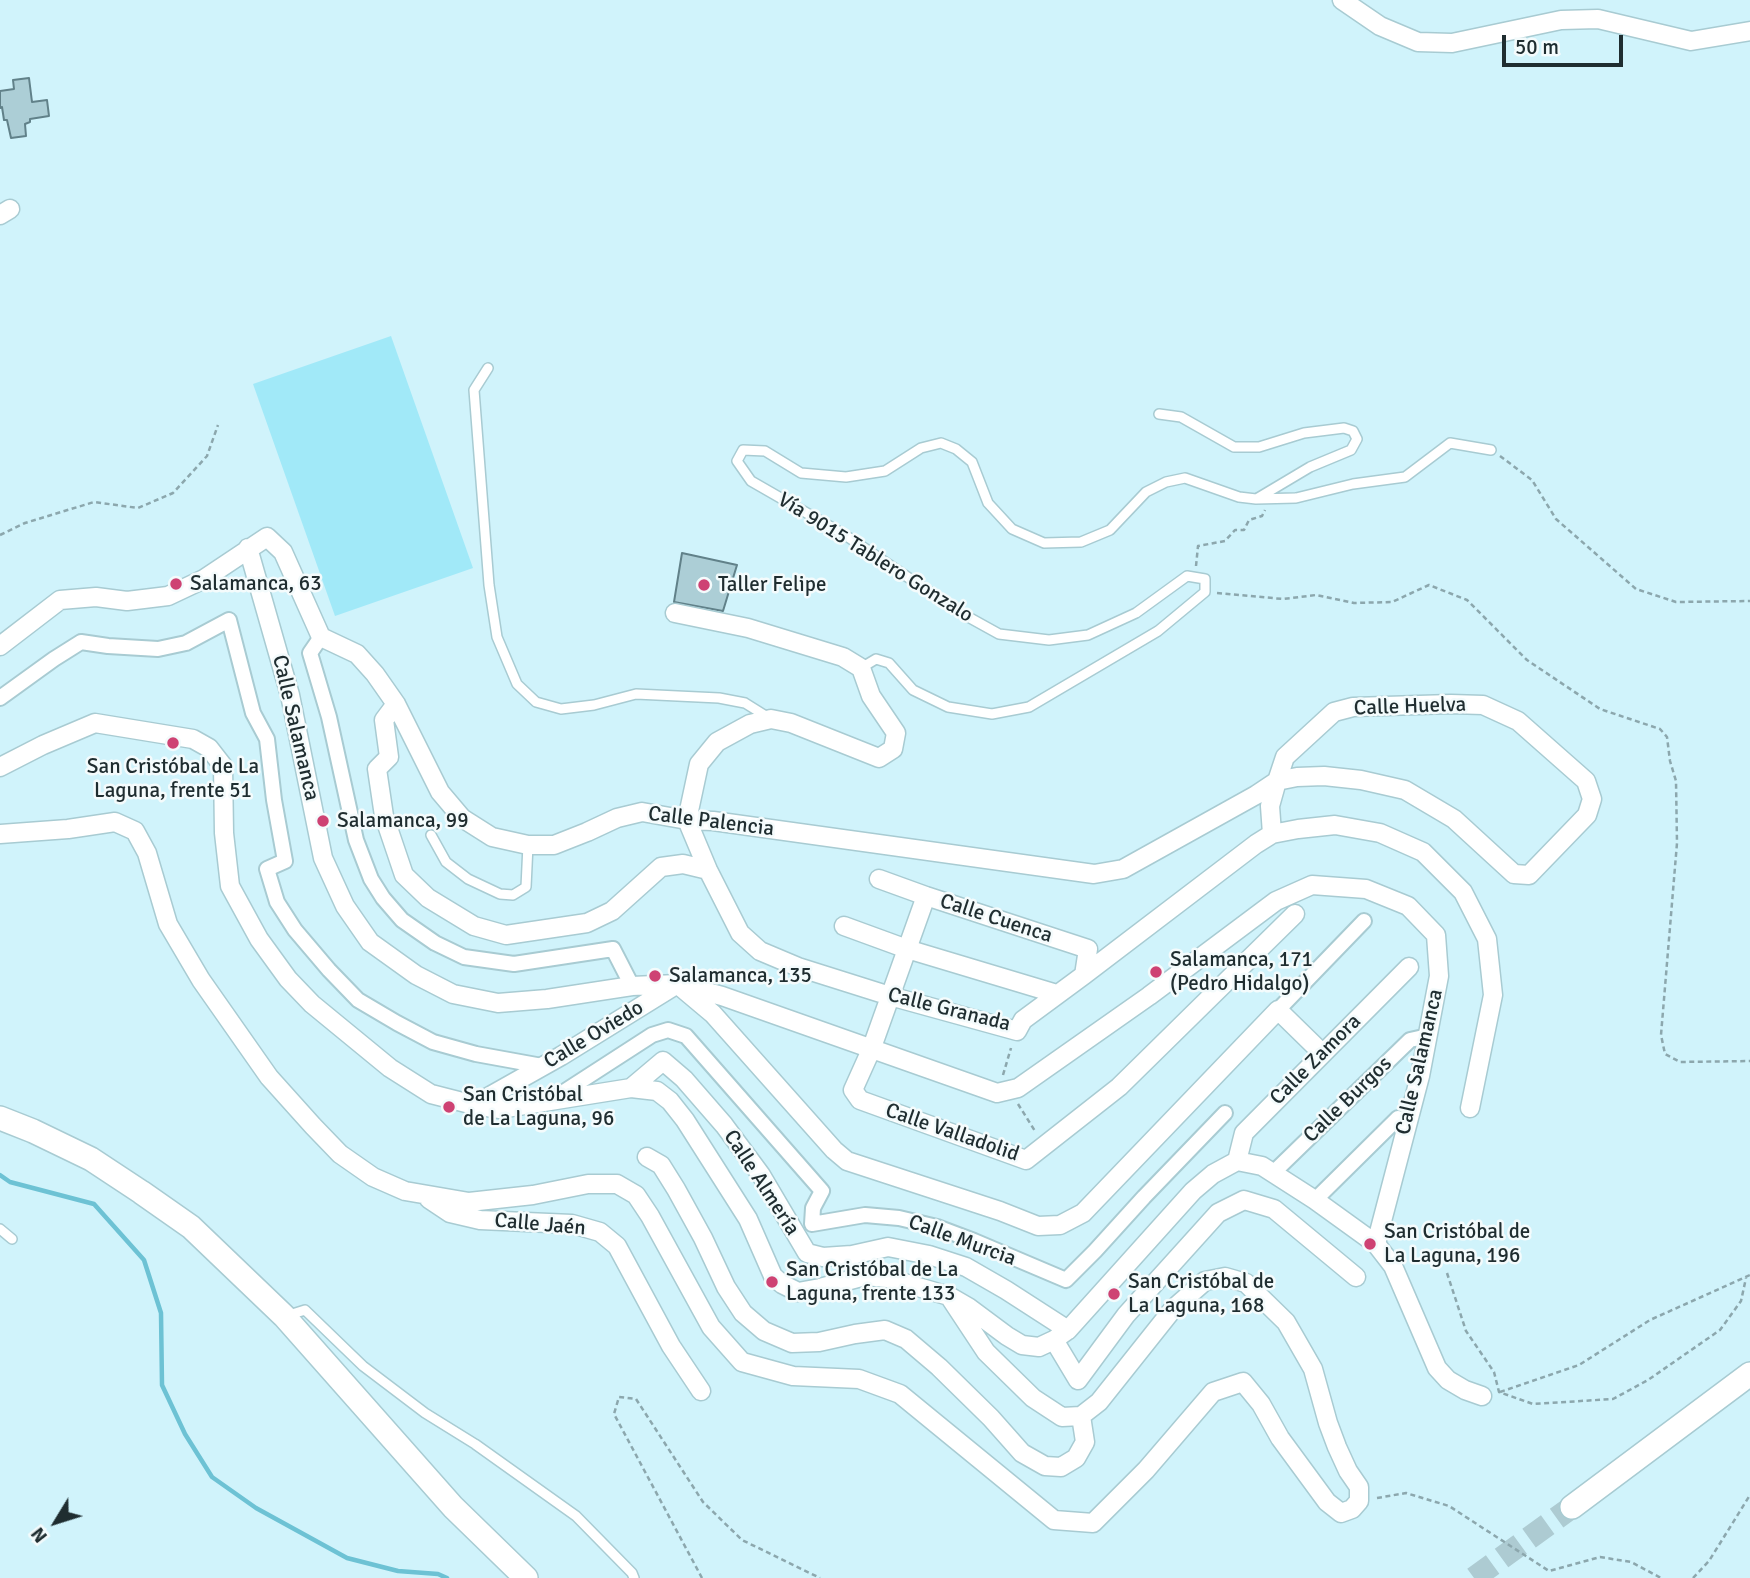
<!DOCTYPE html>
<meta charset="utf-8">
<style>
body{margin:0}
#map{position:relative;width:1750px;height:1578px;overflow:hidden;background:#d0f3fb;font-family:Signika,sans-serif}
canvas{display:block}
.north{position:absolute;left:21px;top:1487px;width:70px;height:70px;-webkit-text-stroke:5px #f4fbfc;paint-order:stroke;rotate:232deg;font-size:19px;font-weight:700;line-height:28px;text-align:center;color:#1f2d30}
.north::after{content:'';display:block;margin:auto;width:24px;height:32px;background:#1f2d30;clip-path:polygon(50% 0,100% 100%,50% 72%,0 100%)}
.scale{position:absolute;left:1502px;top:35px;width:121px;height:32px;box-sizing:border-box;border:4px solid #1f2d30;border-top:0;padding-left:9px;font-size:21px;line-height:24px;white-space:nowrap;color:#1f2d30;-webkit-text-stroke:5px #f4fbfc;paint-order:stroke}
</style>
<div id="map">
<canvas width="1750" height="1578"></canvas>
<div class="north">N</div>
<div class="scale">50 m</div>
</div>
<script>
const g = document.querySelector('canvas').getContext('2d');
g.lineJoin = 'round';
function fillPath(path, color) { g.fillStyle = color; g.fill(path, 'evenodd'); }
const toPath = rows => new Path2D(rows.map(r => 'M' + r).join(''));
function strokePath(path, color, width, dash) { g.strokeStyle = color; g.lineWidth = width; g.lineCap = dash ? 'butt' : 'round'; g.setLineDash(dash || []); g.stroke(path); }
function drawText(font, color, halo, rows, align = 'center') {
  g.font = font + ' Signika,sans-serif'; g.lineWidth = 5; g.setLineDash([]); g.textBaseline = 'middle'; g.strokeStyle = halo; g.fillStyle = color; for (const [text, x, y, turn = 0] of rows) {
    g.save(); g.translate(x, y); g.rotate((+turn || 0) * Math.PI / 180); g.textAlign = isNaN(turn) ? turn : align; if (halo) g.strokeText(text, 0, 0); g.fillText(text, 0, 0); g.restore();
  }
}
const green = toPath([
 [391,336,473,568,335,616,253,384]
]);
const stream = toPath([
 [0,1175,10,1182,94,1204,144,1260,161,1313,162,1385,185,1434,212,1477,256,1508,347,1558,398,1571,438,1574,447,1578]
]);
const building = toPath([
 [29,78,32,102,47,100,49,116,30,119,30,122,25,124,26,136,11,138,7,120,4,120,2,107,0,108,0,91,14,89,13,80,29,78],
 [682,553,737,565,723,611,674,602,682,553]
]);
const tertiaryTunnel = toPath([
 [1474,1578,1572,1507]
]);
const path = toPath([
 [1500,456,1532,480,1556,519,1636,589,1676,602,1750,601],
 [0,535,25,523,94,502,138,508,173,493,207,456,218,425],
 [1196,566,1198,546,1225,541,1235,530,1244,530,1249,520,1262,516,1265,510],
 [1217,593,1283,599,1316,595,1354,603,1392,602,1429,585,1467,600,1527,660,1600,709,1660,729,1667,737,1670,761,1676,781,1677,843,1661,1035,1665,1054,1680,1062,1750,1061],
 [1003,1075,1011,1048],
 [1018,1104,1035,1131],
 [1447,1273,1466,1331,1494,1372,1499,1392,1533,1404,1613,1399,1648,1380,1720,1330,1741,1301,1746,1278],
 [1500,1392,1579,1365,1650,1320,1750,1275],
 [1377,1498,1406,1493,1449,1506,1549,1571,1600,1557,1631,1562,1661,1578],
 [702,1578,614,1414,619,1397,636,1399,703,1502,742,1540,820,1578],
 [1693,1578,1709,1561,1750,1495]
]);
const service = toPath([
 [488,368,474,390,489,585,497,637,517,684,536,702,561,709,594,705,636,694,719,698,745,703,769,718],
 [1159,414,1181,417,1234,447,1259,447,1304,433,1344,428,1353,431,1357,439,1351,450,1310,467,1258,498],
 [861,668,876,659,889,663,913,690,948,707,992,714,1029,707,1158,631,1205,592,1205,579,1187,576,1136,613,1088,635,1049,640,999,634,961,613,845,535,751,481,737,461,743,450,765,451,801,473,846,477,885,471,921,448,941,443,956,449,972,462,988,503,1012,529,1044,543,1081,542,1110,530,1146,492,1166,482,1185,478,1239,497,1256,499,1296,498,1353,484,1405,477,1450,443,1491,450],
 [431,835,446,862,468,879,500,894,513,895,526,887,528,845],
 [0,1229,12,1239],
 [286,1316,305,1310,363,1366,425,1413,475,1444,576,1516,632,1573,634,1578]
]);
const pedestrian = toPath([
 [321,637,310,653,329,717,356,840,371,879,383,898,402,920,435,943,464,957,514,964,613,949,632,986],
 [0,698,54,659,81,642,108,646,158,649,186,643,229,620,253,713,267,739,274,800,285,861,267,869,277,902,295,930,329,970,358,1000,397,1023,433,1042,476,1054,542,1066],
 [1278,1010,1364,921],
 [553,1099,652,1035,668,1030,686,1036,822,1191,813,1208,812,1224,865,1215,899,1218,937,1227,974,1241,1066,1280,1095,1251,1144,1197,1225,1113],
 [1273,1173,1410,1040,1428,1036],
 [1315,1200,1398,1118,1407,1120]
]);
const minor = toPath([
 [1342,0,1380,26,1418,42,1452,43,1561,20,1598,19,1691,41,1750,31],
 [0,215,10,209],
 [248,548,290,695,323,858,345,906,370,942,416,975,453,994,498,1003,547,999,632,986,677,984,722,996,997,1093,1018,1088,1149,996,1276,901,1312,885,1366,889,1408,906,1436,935,1439,976,1420,1076,1376,1244],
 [675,613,748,628,843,657,861,668,871,696,896,733,893,749,879,758,791,723,771,719,750,724,717,742,699,764,687,820],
 [0,646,60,600,96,597,127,601,168,596,204,579,267,537,283,552,321,637,357,654,375,674,396,704,440,792,462,818,492,837,528,845,554,845,587,832,617,818,642,812,687,820,713,821,1094,874,1123,869,1256,795,1277,781,1297,777,1324,776,1361,780,1405,790,1454,819,1514,874,1529,875,1587,815,1592,799,1586,781,1518,721,1483,705,1451,704,1353,707,1334,712,1285,757,1277,781,1270,806,1272,834],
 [396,704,384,720,389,757,377,769,384,816,404,875,428,898,474,926,506,935,587,923,612,911,661,867,683,864,708,870],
 [0,767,43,745,95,723,193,739,209,748,223,766,224,833,230,886,259,939,288,979,312,1004,390,1068,431,1094,474,1105,500,1109,631,1088,657,1091,670,1101,685,1120,748,1219,773,1276,782,1284,798,1292,820,1288,865,1276,887,1278,949,1296,968,1307,1007,1336,1022,1345,1039,1347,1054,1340,1068,1330,1193,1191,1213,1174,1237,1161,1262,1166,1315,1200,1376,1244,1393,1266,1437,1368,1448,1380,1465,1390,1482,1396],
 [687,820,708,870,740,933,760,951,798,967,890,996,1017,1031,1023,1020,1084,975,1256,844,1272,834,1298,829,1335,825,1380,833,1423,852,1463,892,1487,939,1493,995,1470,1108],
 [0,834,68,829,115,822,135,831,147,853,168,924,201,980,269,1077,313,1126,340,1154,373,1177,405,1191,469,1202,533,1195,588,1184,617,1184,636,1195,650,1216,711,1327,742,1362,793,1376,859,1379,900,1394,1054,1520,1093,1523,1146,1470,1213,1392,1243,1382,1261,1404,1280,1438,1327,1502,1341,1513,1352,1509,1359,1501,1359,1487,1348,1471,1337,1447,1328,1423,1313,1369,1286,1322,1246,1283,1225,1277,1205,1281,1173,1309,1099,1402,1081,1416,1062,1417,1033,1398,986,1352,949,1296],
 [879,879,926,896,1088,949,1084,975],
 [926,896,871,1050,853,1090,860,1100,1026,1160,1119,1087,1295,914],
 [844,926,907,949,1057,994],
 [682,988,713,1014,834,1150,847,1161,1000,1211,1038,1226,1060,1225,1083,1213,1278,1010,1322,1053],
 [631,1088,663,1061,684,1079,724,1125,761,1175,807,1253,823,1257,852,1255,888,1247,929,1255,966,1267,1006,1290,1068,1330],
 [474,1105,561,1056,674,986],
 [647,1157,661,1165,676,1189,703,1238,726,1287,743,1313,764,1331,792,1343,819,1342,855,1334,885,1330,906,1339,939,1367,991,1418,1022,1453,1045,1466,1061,1467,1076,1458,1085,1442,1081,1416],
 [1237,1161,1244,1133,1409,967],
 [429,1199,450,1213,480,1220,572,1224,600,1232,617,1246,671,1346,701,1391],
 [1054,1340,1078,1380,1126,1315,1218,1213,1244,1200,1274,1209,1356,1277]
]);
const tertiary = toPath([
 [0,1118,33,1131,91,1159,141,1192,191,1227,284,1316,453,1507,526,1578],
 [1572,1507,1750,1374]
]);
const markers = [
 [176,584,7,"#ce4273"],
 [704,585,7,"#ce4273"],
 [173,743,7,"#ce4273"],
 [323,821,7,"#ce4273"],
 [1156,972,7,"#ce4273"],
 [655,976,7,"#ce4273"],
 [449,1107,7,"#ce4273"],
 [1370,1244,7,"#ce4273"],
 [772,1282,7,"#ce4273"],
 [1114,1294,7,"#ce4273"]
];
const streetNames = [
 ["Vía 9015 Tablero Gonzalo",875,558,32],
 ["Calle Huelva",1410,707,-2],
 ["Calle Salamanca",295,728,77],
 ["Calle Palencia",711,822,7],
 ["Calle Cuenca",996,919,18],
 ["Calle Granada",949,1010,14],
 ["Calle Oviedo",594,1035,-31],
 ["Calle Zamora",1316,1060,-45],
 ["Calle Salamanca",1420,1062,-77],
 ["Calle Burgos",1348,1100,-44],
 ["Calle Valladolid",952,1133,19],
 ["Calle Almería",761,1183,57],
 ["Calle Jaén",540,1225,5],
 ["Calle Murcia",962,1241,20]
];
const poiNames = [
 ["Salamanca, 63",190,584],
 ["Taller Felipe",718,585],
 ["San Cristóbal de La",173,767,"center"],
 ["Laguna, frente 51",173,791,"center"],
 ["Salamanca, 99",337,821],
 ["Salamanca, 171",1170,960],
 ["(Pedro Hidalgo)",1170,984],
 ["Salamanca, 135",669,976],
 ["San Cristóbal",463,1095],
 ["de La Laguna, 96",463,1119],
 ["San Cristóbal de",1384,1232],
 ["La Laguna, 196",1384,1256],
 ["San Cristóbal de La",786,1270],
 ["Laguna, frente 133",786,1294],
 ["San Cristóbal de",1128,1282],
 ["La Laguna, 168",1128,1306]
];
fillPath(green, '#a1e9f8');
strokePath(stream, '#6dc2d4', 4.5);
fillPath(building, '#acced6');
strokePath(building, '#618189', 2);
strokePath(tertiaryTunnel, '#adcbd2', 23, [23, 11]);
strokePath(service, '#a8cbd2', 12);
strokePath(pedestrian, '#a8cbd2', 18);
strokePath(minor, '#a8cbd2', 21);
strokePath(tertiary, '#a8cbd2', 26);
strokePath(path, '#8ca7ad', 2.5, [5, 3.5]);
strokePath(service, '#fff', 9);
strokePath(pedestrian, '#fff', 14);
strokePath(minor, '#fff', 18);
strokePath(tertiary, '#fff', 23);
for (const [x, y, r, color] of markers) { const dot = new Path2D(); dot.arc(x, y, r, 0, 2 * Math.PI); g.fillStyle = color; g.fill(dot); strokePath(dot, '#f4fbfc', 2.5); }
drawText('21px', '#1f2d30', '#f4fbfc', streetNames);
drawText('21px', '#1f2d30', '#f4fbfc', poiNames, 'left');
</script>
